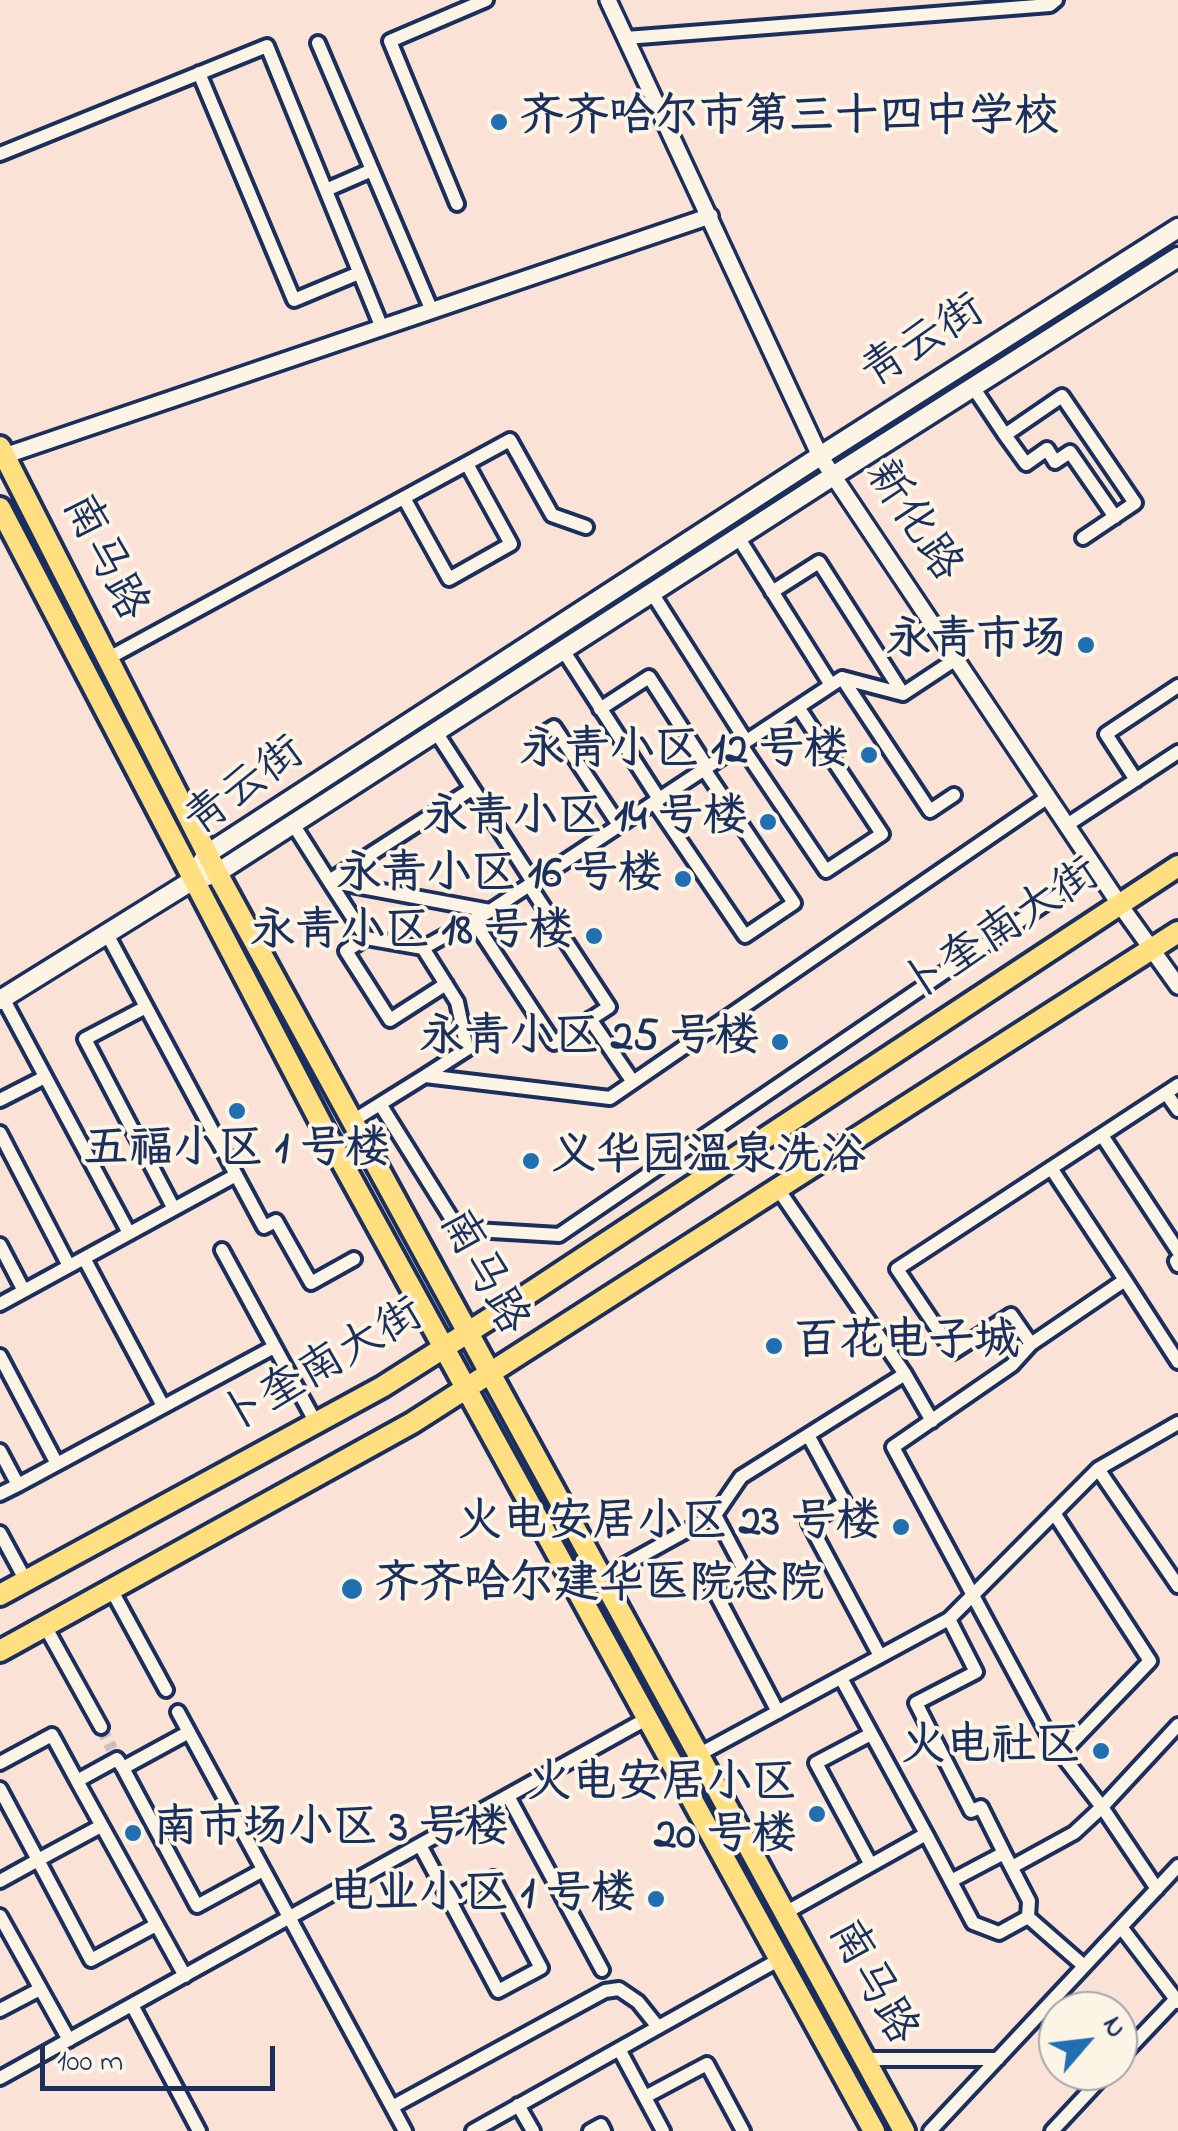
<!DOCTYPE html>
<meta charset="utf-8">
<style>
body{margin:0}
#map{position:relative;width:1178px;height:2131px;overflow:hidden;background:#fae3d6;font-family:"Indie Flower",sans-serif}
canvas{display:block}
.north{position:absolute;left:1038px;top:1991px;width:100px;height:100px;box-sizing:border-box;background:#fcf5e5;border:2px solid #a2a6af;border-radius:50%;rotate:62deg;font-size:28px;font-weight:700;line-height:40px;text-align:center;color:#1b2f5e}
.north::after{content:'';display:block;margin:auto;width:35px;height:45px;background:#1f6fb2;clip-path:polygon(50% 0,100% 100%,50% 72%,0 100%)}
.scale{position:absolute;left:40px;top:2046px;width:235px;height:45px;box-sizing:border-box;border:5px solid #1b2f5e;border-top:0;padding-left:12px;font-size:30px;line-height:35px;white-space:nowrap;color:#1b2f5e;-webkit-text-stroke:8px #fcf5e5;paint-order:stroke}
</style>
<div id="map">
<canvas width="1178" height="2131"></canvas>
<div class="north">N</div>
<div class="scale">100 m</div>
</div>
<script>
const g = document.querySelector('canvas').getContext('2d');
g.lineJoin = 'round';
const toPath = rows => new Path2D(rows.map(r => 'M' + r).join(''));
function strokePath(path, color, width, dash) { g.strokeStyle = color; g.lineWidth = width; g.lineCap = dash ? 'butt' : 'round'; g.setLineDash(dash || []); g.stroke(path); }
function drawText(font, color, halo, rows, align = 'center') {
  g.font = font + ' "Indie Flower","LXGW WenKai TC",sans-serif'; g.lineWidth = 8; g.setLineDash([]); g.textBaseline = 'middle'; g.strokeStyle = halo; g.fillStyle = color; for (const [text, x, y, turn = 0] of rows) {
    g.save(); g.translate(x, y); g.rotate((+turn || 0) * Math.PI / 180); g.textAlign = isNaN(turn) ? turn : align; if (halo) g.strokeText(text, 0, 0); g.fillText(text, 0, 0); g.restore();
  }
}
const minorTunnel = toPath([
 [101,1727,112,1749]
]);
const minor = toPath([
 [626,38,1050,5,1056,0],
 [318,43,432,311],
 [199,73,294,300,359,273],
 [0,154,267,46,382,328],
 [326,190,372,170],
 [457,204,390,41,486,0],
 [973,387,1005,435,1062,396,1135,503,1083,538],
 [1005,435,1026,464,1047,449,1055,462,1070,452,1115,517],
 [404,498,449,579,511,544,467,464],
 [738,537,831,685],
 [772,592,819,562,903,694],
 [652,593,746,741],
 [563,650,659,799],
 [107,659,510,440,552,515,586,527],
 [842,678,930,811,954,795],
 [600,709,649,677,707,767],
 [436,732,533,882],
 [536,738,554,727,619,825],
 [741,745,826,871,882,834,798,707],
 [1136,780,1106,734,1178,686],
 [654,802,745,936,794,903,704,769],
 [293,824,329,881,472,789],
 [1067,825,1178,752],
 [473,920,554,1043,609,1007,529,885],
 [107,934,264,1227,276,1221,311,1283,354,1259],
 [366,938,329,881,490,911],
 [423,948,366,938,346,951,390,1020,446,984],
 [3,998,129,1233],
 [146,1007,85,1039,174,1209],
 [590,1019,633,1082],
 [425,1076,467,1049,457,1002,423,948,490,911,842,678,903,694,956,659],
 [1178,1085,897,1269,953,1352,1011,1315,1031,1344,1125,1280,1178,1362],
 [1166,1093,1178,1110],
 [0,1100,45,1077],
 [380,1104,458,1229,559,1235,1096,869],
 [351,1122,425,1076,610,1098,1048,797],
 [0,1133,69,1266],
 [1103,1137,1178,1251],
 [1051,1168,1125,1280],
 [0,1245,24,1291],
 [222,1250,316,1423],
 [84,1258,163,1406],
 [1178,1259,1176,1261,1178,1265],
 [0,1304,236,1175],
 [0,1356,57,1464],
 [905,1374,932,1421],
 [808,1435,845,1503,809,1523,880,1656],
 [0,1451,18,1485,0,1494],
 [1098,1469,1178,1586],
 [18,1485,274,1347],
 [1054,1513,1150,1661,1061,1754],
 [715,1515,744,1570,712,1586,778,1712],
 [0,1533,26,1581],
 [601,1578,715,1515,741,1477,905,1374,778,1189],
 [111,1589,166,1690],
 [949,1619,976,1672,916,1703,971,1811,981,1807,1004,1853],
 [45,1626,101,1727],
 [178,1712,405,2131],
 [189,1732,123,1768,197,1906,263,1870],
 [698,1755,949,1619,1098,1469,1178,1423],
 [0,1763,52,1735,77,1781],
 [123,1768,117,1759,77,1781,185,1976],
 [0,1789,38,1860,0,1881],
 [508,1796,602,1970],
 [101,1826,38,1860,91,1960,156,1925],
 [926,1834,973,1923,999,1933,1028,1917],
 [420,1845,450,1901],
 [871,1865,816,1763,871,1734],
 [1012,1867,1074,1833,1102,1807,1052,1742,893,1447,1012,1365,1031,1344],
 [493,1878,541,1968,498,1991,450,1901,493,1878],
 [951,1881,1004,1853,1029,1901,1028,1917,1084,1966],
 [1157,1889,1102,1807,1178,1725],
 [785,1913,926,1834,841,1678],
 [0,1916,69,2040],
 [1121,1927,1178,2002],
 [132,2005,199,2131],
 [0,2010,40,1989],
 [619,2049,663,2131],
 [864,2059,998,2059],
 [1118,2060,1176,1999],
 [0,2078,648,1718],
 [645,2097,707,2064,743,2131],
 [518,2105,533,2131],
 [392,2107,605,1991,619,1989,638,2002,658,2027],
 [473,2131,780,1959],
 [590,2131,601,2125,604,2131],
 [930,2131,1178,1866],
 [1052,2131,1108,2071]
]);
const tertiary = toPath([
 [608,0,820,456,1120,905,1178,986],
 [4,456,710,216]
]);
const secondary = toPath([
 [202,862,207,854,820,456,1178,228],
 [0,1000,193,880,217,873,833,476,1178,257]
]);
const primary = toPath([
 [0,447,217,873,904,2131],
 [0,508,326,1133,874,2131],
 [0,1595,382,1387,519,1300,1178,866],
 [0,1651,412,1423,1178,932]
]);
const markers = [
 [499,122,10,"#1f6fb2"],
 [1086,645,10,"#1f6fb2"],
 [869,755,10,"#1f6fb2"],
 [768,822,10,"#1f6fb2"],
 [683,879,10,"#1f6fb2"],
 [594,936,10,"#1f6fb2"],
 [780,1042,10,"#1f6fb2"],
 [237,1111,10,"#1f6fb2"],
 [531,1161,10,"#1f6fb2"],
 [774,1346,10,"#1f6fb2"],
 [901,1527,10,"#1f6fb2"],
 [352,1589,12,"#1f6fb2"],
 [1101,1751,10,"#1f6fb2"],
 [817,1814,10,"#1f6fb2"],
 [133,1833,10,"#1f6fb2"],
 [656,1899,10,"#1f6fb2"]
];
const poiNames = [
 ["齐齐哈尔市第三十四中学校",519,122,"left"],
 ["永青市场",1066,645],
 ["永青小区 12 号楼",849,755],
 ["永青小区 14 号楼",748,822],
 ["永青小区 16 号楼",663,879],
 ["永青小区 18 号楼",574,936],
 ["永青小区 25 号楼",760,1042],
 ["五福小区 1 号楼",237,1154,"center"],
 ["义华园温泉洗浴",551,1161,"left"],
 ["百花电子城",794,1346,"left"],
 ["火电安居小区 23 号楼",881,1527],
 ["齐齐哈尔建华医院总院",374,1589,"left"],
 ["火电社区",1081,1751],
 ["火电安居小区",797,1788],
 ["20 号楼",797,1840],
 ["南市场小区 3 号楼",153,1833,"left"],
 ["电业小区 1 号楼",636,1899]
];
const streetNames = [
 ["青云街",925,345,-32],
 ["新化路",910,523,56],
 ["南马路",101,559,63],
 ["青云街",247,790,-36],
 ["卜奎南大街",1003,934,-33],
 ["南马路",480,1274,61],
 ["卜奎南大街",324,1370,-30],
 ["南马路",869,1984,61]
];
strokePath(minorTunnel, '#cdbfbe', 12, [12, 6]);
strokePath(minor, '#1b2f5e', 20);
strokePath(tertiary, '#1b2f5e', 22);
strokePath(secondary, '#1b2f5e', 25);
strokePath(primary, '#1b2f5e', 28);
strokePath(minor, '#fcf5e5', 12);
strokePath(tertiary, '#fcf5e5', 15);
strokePath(secondary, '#fcf5e5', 18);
strokePath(primary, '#ffdf80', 20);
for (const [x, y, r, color] of markers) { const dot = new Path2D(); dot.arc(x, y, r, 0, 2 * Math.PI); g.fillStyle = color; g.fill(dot); strokePath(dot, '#fcf5e5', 4); }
drawText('bold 45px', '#1b2f5e', '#fcf5e5', poiNames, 'right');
drawText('45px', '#1b2f5e', '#fcf5e5', streetNames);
</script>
